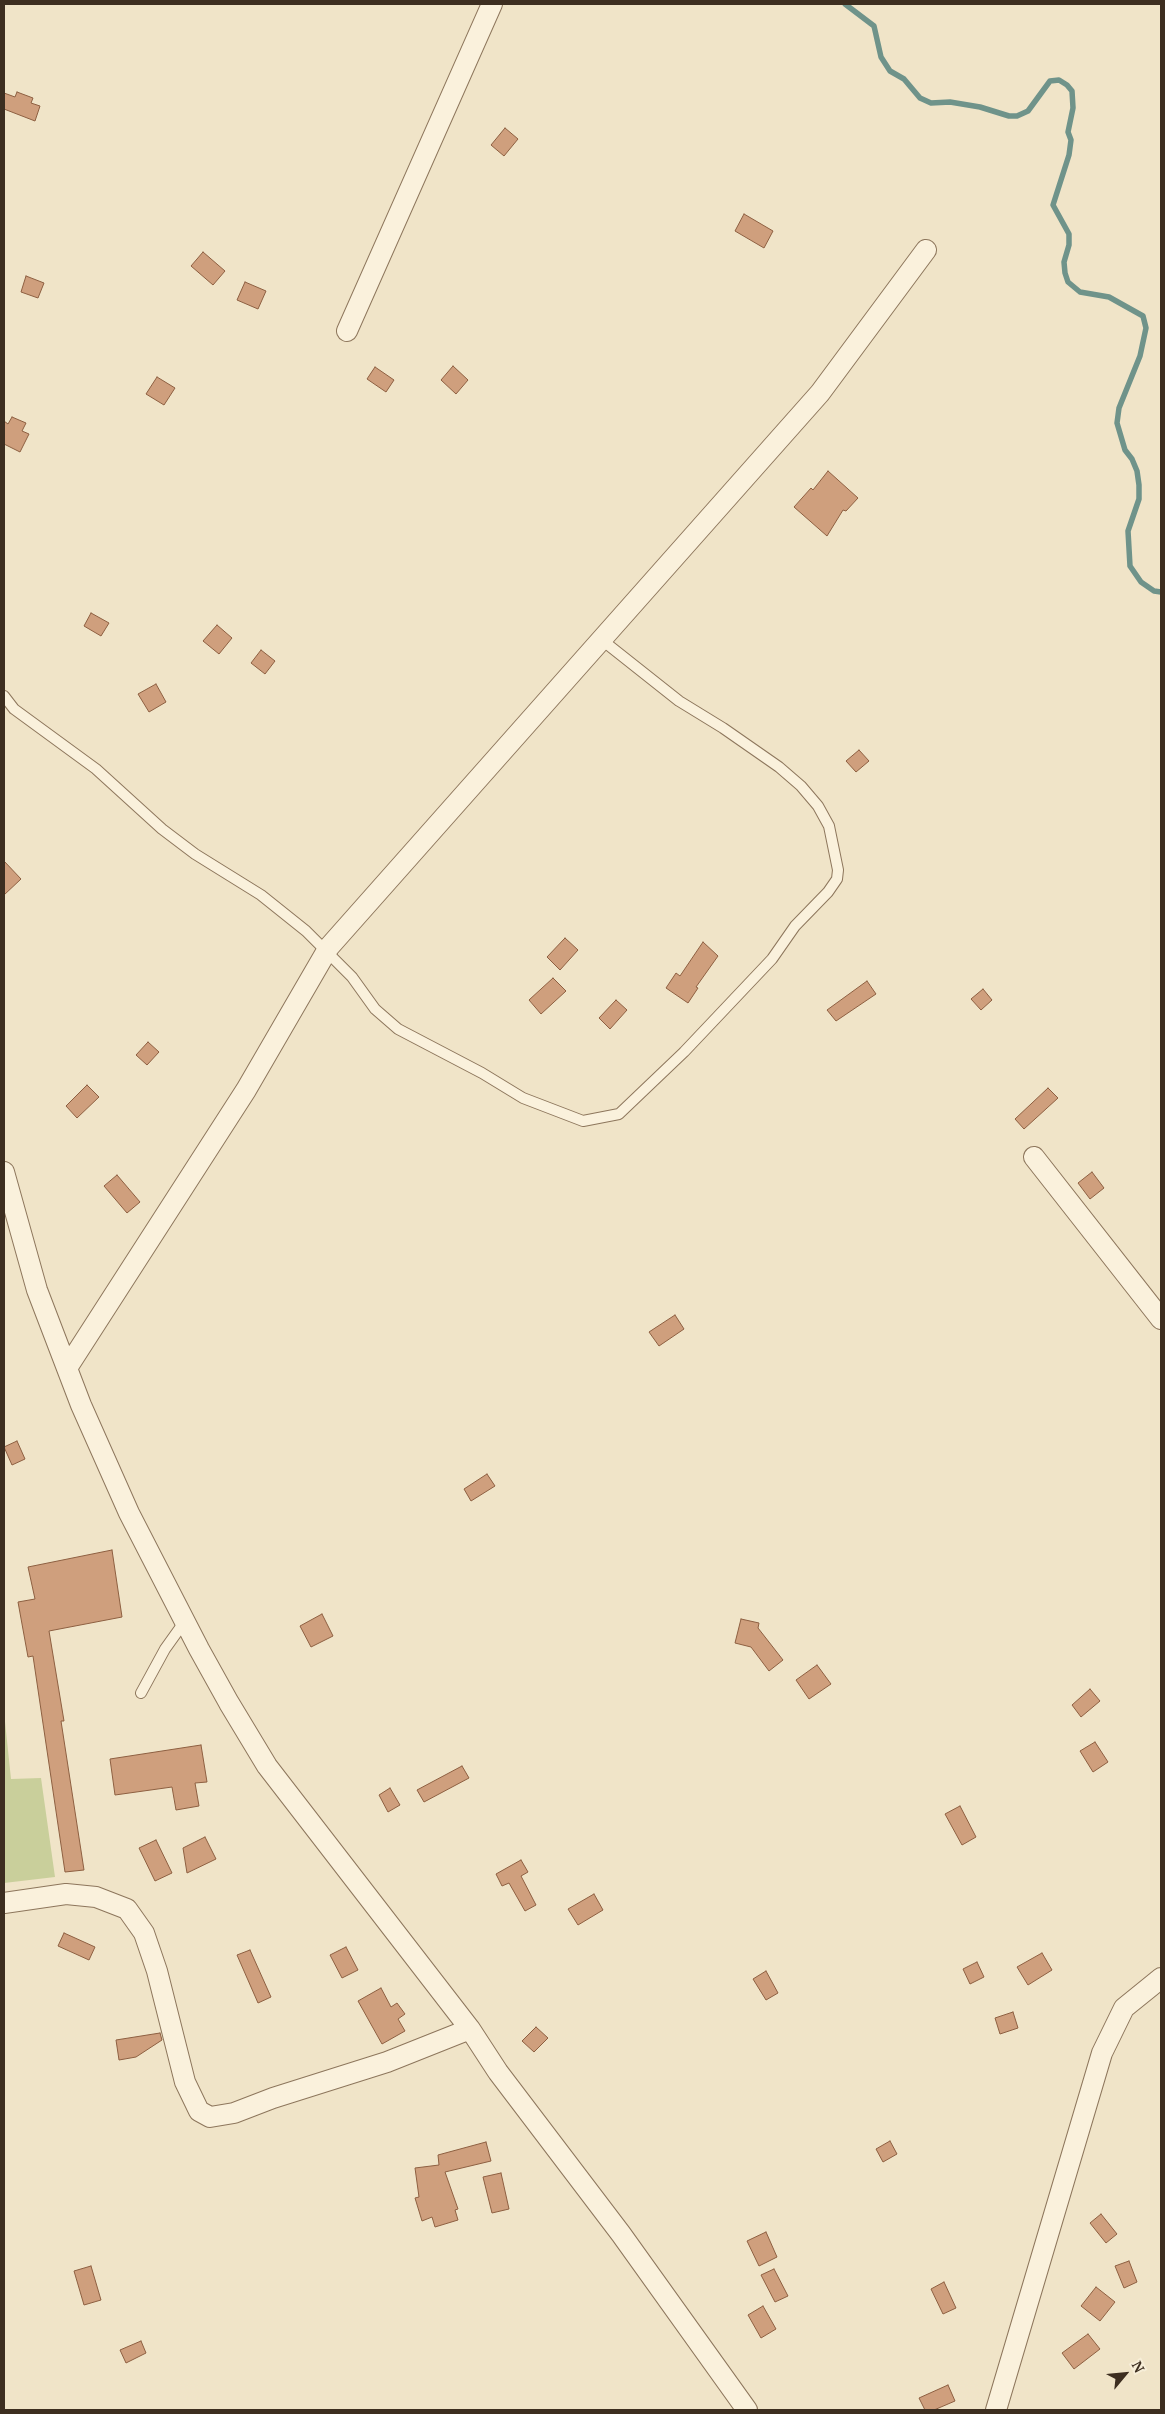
<!DOCTYPE html>
<style>
body{margin:0}
#map{position:relative;width:1165px;height:2414px;overflow:hidden;background:#f0e4c8;font-family:"PT Serif",serif}
canvas{display:block}
.frame{position:absolute;inset:0;border:5px solid #3d2e20;pointer-events:none}
.north{position:absolute;left:1100px;top:2349px;width:50px;height:50px;-webkit-text-stroke:4px #f7eed8;paint-order:stroke;rotate:62deg;font-size:14px;font-weight:700;line-height:20px;text-align:center;color:#3d2e20}
.north::after{content:'';display:block;margin:auto;width:18px;height:22px;background:#3d2e20;clip-path:polygon(50% 0,100% 100%,50% 72%,0 100%)}
</style>
<div id="map">
<canvas width="1165" height="2414"></canvas>
<div class="frame"></div>
<div class="north">N</div>
</div>
<script>
const g = document.querySelector('canvas').getContext('2d');
g.lineJoin = 'round';
function fillPath(path, color) { g.fillStyle = color; g.fill(path, 'evenodd'); }
const toPath = rows => new Path2D(rows.map(r => 'M' + r).join(''));
function strokePath(path, color, width, dash) { g.strokeStyle = color; g.lineWidth = width; g.lineCap = dash ? 'butt' : 'round'; g.setLineDash(dash || []); g.stroke(path); }
const green = toPath([
 [4,1712,11,1779,41,1778,55,1877,4,1883]
]);
const stream = toPath([
 [845,4,874,26,881,57,890,71,904,79,920,98,931,103,950,102,980,107,1009,116,1017,116,1028,111,1050,81,1059,80,1067,85,1072,91,1073,108,1068,132,1071,140,1069,155,1053,205,1069,234,1069,245,1064,262,1065,273,1068,282,1080,292,1109,297,1143,316,1146,328,1140,356,1119,408,1117,423,1125,450,1132,459,1137,471,1139,485,1139,499,1128,531,1130,566,1141,582,1154,591,1161,592]
]);
const building = toPath([
 [17,92,33,98,31,103,40,106,35,121,4,109,4,93,15,97,17,92],
 [505,128,518,139,504,156,491,145,505,128],
 [744,214,773,231,764,248,735,231,744,214],
 [203,252,225,271,213,285,191,266,203,252],
 [26,276,44,283,38,298,21,292,26,276],
 [245,282,266,291,258,309,237,300,245,282],
 [453,366,468,380,456,394,441,380,453,366],
 [375,367,394,380,386,392,367,379,375,367],
 [157,377,175,388,164,405,146,394,157,377],
 [12,417,26,423,22,431,29,434,20,452,4,444,4,421,8,424,12,417],
 [828,471,858,498,846,511,843,510,827,536,794,507,811,488,813,490,828,471],
 [91,613,109,623,101,636,84,626,91,613],
 [217,625,232,638,219,654,203,641,217,625],
 [261,650,275,661,265,674,251,663,261,650],
 [156,684,166,702,149,712,138,694,156,684],
 [859,750,869,761,856,772,846,761,859,750],
 [4,861,21,879,4,895,4,861],
 [565,938,578,950,560,970,547,957,565,938],
 [703,942,718,956,696,987,698,988,688,1003,666,988,676,973,680,976,703,942],
 [553,978,566,991,541,1014,529,1000,553,978],
 [867,981,876,994,836,1021,827,1010,867,981],
 [983,989,992,1000,981,1010,971,999,983,989],
 [616,1000,627,1010,610,1029,599,1018,616,1000],
 [148,1042,159,1052,147,1065,136,1055,148,1042],
 [87,1085,99,1097,77,1118,66,1106,87,1085],
 [1048,1088,1058,1098,1024,1129,1015,1119,1048,1088],
 [1092,1172,1104,1188,1090,1199,1078,1183,1092,1172],
 [117,1175,140,1202,127,1213,104,1186,117,1175],
 [675,1315,684,1329,659,1346,649,1332,675,1315],
 [17,1441,25,1459,12,1465,4,1447,17,1441],
 [487,1474,495,1486,471,1501,464,1489,487,1474],
 [112,1550,122,1617,49,1631,64,1721,61,1721,84,1870,65,1872,33,1656,28,1657,18,1602,35,1599,28,1567,112,1550],
 [322,1614,333,1636,311,1647,300,1626,322,1614],
 [741,1619,759,1623,758,1628,783,1660,769,1671,751,1647,735,1643,741,1619],
 [817,1665,831,1684,809,1699,796,1680,817,1665],
 [1090,1689,1100,1701,1081,1717,1072,1705,1090,1689],
 [1095,1742,1108,1762,1093,1772,1080,1751,1095,1742],
 [201,1745,207,1782,195,1783,199,1806,176,1810,172,1787,115,1795,110,1759,201,1745],
 [462,1766,469,1778,424,1802,417,1790,462,1766],
 [390,1788,400,1805,388,1812,379,1795,390,1788],
 [960,1806,976,1837,962,1845,945,1814,960,1806],
 [205,1837,216,1859,187,1873,183,1848,205,1837],
 [156,1840,172,1873,155,1881,139,1848,156,1840],
 [521,1860,528,1872,521,1876,536,1905,525,1911,509,1883,502,1886,496,1874,521,1860],
 [594,1894,603,1910,578,1925,568,1909,594,1894],
 [64,1933,95,1947,89,1960,58,1946,64,1933],
 [346,1947,358,1970,342,1978,330,1955,346,1947],
 [250,1950,271,1997,258,2003,237,1955,250,1950],
 [1042,1953,1052,1970,1028,1985,1017,1967,1042,1953],
 [977,1962,984,1977,970,1984,963,1969,977,1962],
 [766,1971,778,1993,766,2000,753,1979,766,1971],
 [381,1988,391,2007,397,2003,405,2014,398,2019,405,2031,382,2044,358,2001,381,1988],
 [1013,2012,1018,2028,1000,2034,995,2018,1013,2012],
 [536,2027,548,2038,534,2052,522,2041,536,2027],
 [160,2033,162,2040,136,2057,119,2060,116,2040,160,2033],
 [890,2141,897,2154,883,2162,876,2149,890,2141],
 [486,2142,491,2161,445,2172,458,2209,455,2210,458,2220,435,2227,432,2217,422,2221,415,2198,419,2197,415,2168,439,2165,438,2155,486,2142],
 [501,2173,509,2209,492,2213,483,2177,501,2173],
 [1101,2214,1117,2234,1106,2243,1090,2223,1101,2214],
 [766,2232,777,2257,759,2266,747,2241,766,2232],
 [1129,2261,1137,2282,1124,2288,1115,2266,1129,2261],
 [91,2266,101,2300,84,2305,74,2271,91,2266],
 [774,2269,788,2296,775,2302,761,2275,774,2269],
 [944,2282,956,2308,943,2314,931,2289,944,2282],
 [1096,2287,1115,2302,1100,2321,1081,2306,1096,2287],
 [763,2306,776,2329,761,2338,748,2315,763,2306],
 [1088,2334,1100,2349,1074,2369,1062,2353,1088,2334],
 [141,2341,146,2353,126,2363,120,2350,141,2341],
 [948,2385,955,2401,934,2410,925,2410,919,2398,948,2385]
]);
const service = toPath([
 [4,696,14,709,96,769,162,829,195,854,261,895,306,931,352,977,375,1009,398,1029,482,1073,523,1098,583,1121,619,1114,684,1052,772,959,795,926,828,892,837,879,838,870,829,826,818,806,801,786,779,767,723,728,679,701,602,640],
 [141,1693,165,1649,185,1621]
]);
const minor = toPath([
 [347,331,492,4],
 [1034,1157,1161,1319],
 [4,1172,37,1290,81,1405,129,1513,199,1649,229,1703,267,1766,470,2029,498,2072,621,2234,747,2410],
 [67,1368,246,1090,329,947,820,393,926,250],
 [4,1903,66,1894,96,1897,127,1909,144,1933,157,1971,185,2082,199,2111,210,2117,234,2113,273,2098,387,2062,470,2029],
 [996,2410,1102,2053,1124,2008,1161,1978]
]);
fillPath(green, '#c9cf9b');
strokePath(stream, '#6f938a', 5.5);
fillPath(building, '#cf9f7d');
strokePath(building, '#8d5f41', 1);
strokePath(service, '#8d765c', 12);
strokePath(minor, '#8d765c', 22);
strokePath(service, '#faf1dc', 10);
strokePath(minor, '#faf1dc', 20);
</script>
